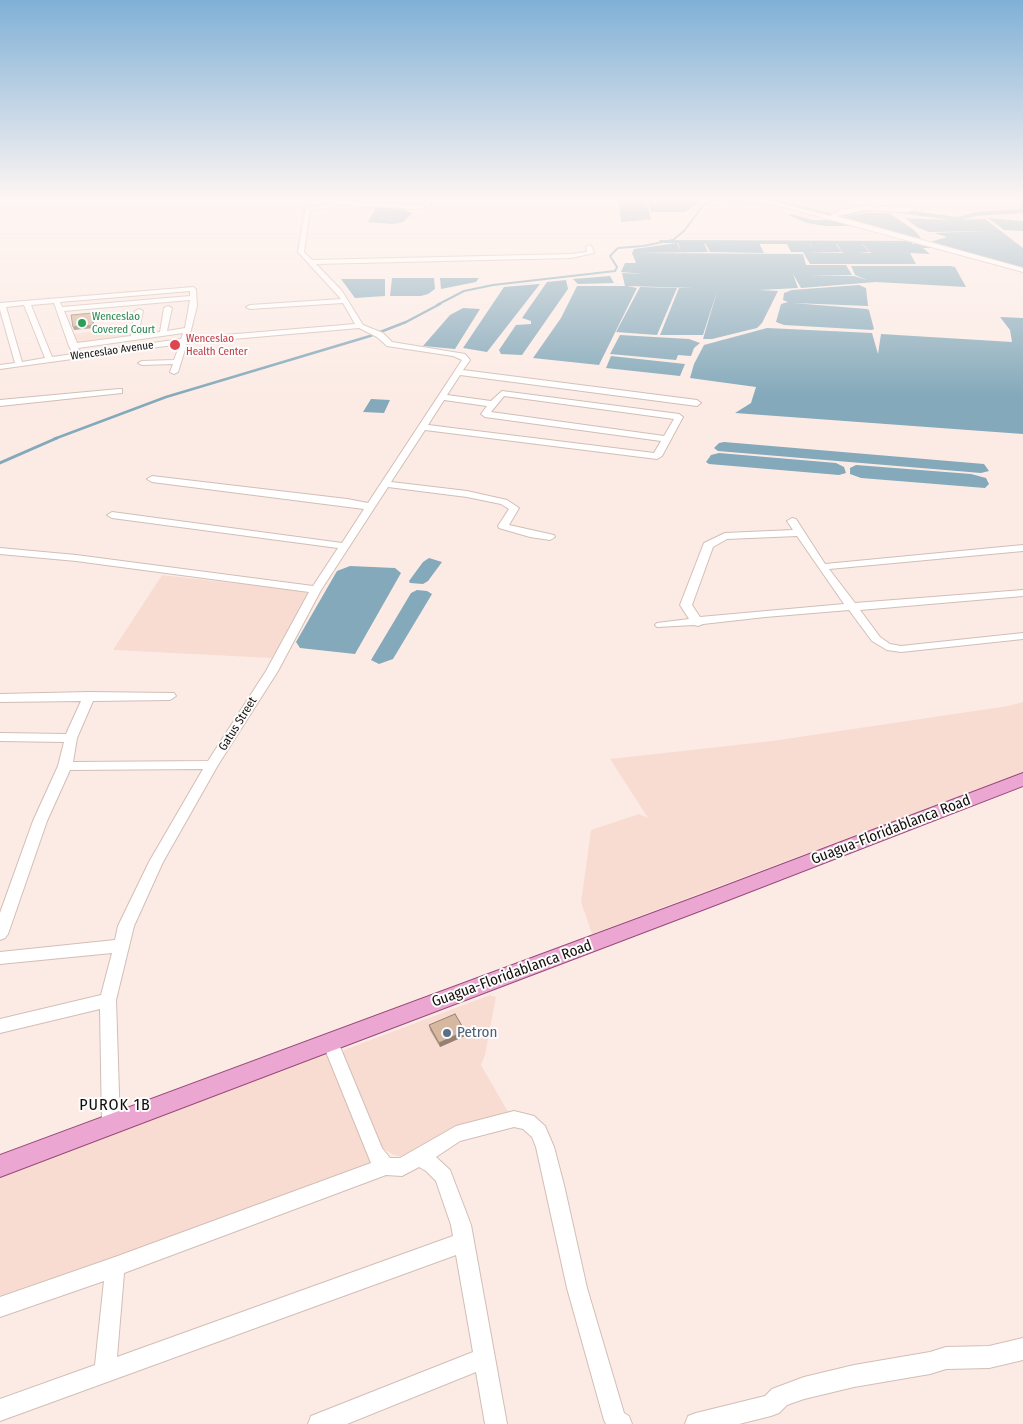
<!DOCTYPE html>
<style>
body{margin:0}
canvas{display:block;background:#fcebe5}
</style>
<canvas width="1023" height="1424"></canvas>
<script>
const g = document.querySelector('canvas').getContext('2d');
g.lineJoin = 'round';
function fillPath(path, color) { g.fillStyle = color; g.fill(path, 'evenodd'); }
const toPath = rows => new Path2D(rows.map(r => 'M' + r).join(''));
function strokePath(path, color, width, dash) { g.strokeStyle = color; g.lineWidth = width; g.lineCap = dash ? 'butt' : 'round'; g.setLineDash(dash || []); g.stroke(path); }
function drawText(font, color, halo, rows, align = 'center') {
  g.font = font + ' "Fira Sans Condensed",sans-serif'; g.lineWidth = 4; g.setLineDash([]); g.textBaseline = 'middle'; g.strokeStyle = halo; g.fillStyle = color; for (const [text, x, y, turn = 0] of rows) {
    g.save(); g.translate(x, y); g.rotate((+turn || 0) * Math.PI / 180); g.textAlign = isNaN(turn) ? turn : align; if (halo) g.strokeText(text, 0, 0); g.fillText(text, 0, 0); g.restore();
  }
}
const built = toPath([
 [786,198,847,198,857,209,829,214,791,204],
 [129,327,132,338,75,345,73,334],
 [162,575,303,591,307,594,307,597,272,658,113,650],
 [1023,702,1023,772,592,934,581,902,591,830,639,814,648,818,610,759,772,741,1008,706],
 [490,995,496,997,485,1055,481,1065,507,1110,517,1116,402,1157,394,1155,382,1148,342,1056,344,1050],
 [328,1053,373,1163,0,1302,0,1174]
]);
const water = toPath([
 [618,198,641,198,646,220,621,222],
 [647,198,711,198,706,198,685,212,651,212],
 [369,206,406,208,406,211,413,213,403,222,393,224,368,222,375,209],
 [864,213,889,213,914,230,921,238,915,239,844,217],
 [792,214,813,220,833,220,856,226,825,226,807,223,788,215],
 [905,218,949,220,985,219,1023,248,1023,268,930,242,947,237,934,233,986,231,929,232,917,227],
 [988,218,1023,221,1023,231,1004,230],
 [677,243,681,252,678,243,704,243,708,252,636,253,803,254,806,265,846,265,852,275,807,275,854,276,867,280,855,275,851,266,950,266,955,267,966,287,876,282,801,288,793,274,798,288,759,290,778,291,762,323,757,328,712,339,703,339,718,288,703,335,660,335,679,288,694,288,627,286,637,288,599,365,533,358,561,318,577,286,625,286,622,273,644,274,621,272,625,263,636,263,632,253,634,249],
 [705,243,759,243,764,253,710,252],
 [787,244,809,244,812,247,810,244,836,244,842,252,806,253,843,253,837,244,862,244,870,252,858,253,876,253,871,253,863,244,920,244,935,248,923,248,930,254,910,253,916,264,810,264,803,252,791,252],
 [610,276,614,283,578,284,573,279],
 [392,278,434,278,435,289,428,294,421,296,390,296],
 [440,278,479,278,476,282,441,289],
 [341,279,385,279,385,296,355,298],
 [566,280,568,289,522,355,501,354,499,350,516,325,531,324,531,321,522,318,547,282],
 [540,284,487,352,463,348,504,287],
 [859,285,866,288,868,306,793,303,867,309,869,310,874,329,872,330,784,325,776,322,781,304,788,302,783,300,784,293,792,290],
 [640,287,677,288,657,335,616,332],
 [463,308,480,309,455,349,423,346,450,315],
 [1000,317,1023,318,1023,434,735,413,751,403,756,387,690,378,694,364,704,345,767,328,872,333,878,354,881,334,1012,342,1010,330],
 [620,335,689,339,700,343,694,348,691,356,678,355,676,360,610,354],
 [611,356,685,364,680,376,606,368],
 [371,399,390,400,384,413,363,412],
 [724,442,984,464,989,471,981,473,718,451,714,448,719,443],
 [719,453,836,463,844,467,846,473,839,475,709,464,706,462,711,455],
 [856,465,971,474,986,478,989,484,985,488,861,478,850,474,850,468],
 [429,558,442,562,428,581,423,584,410,583,409,581,423,562],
 [350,566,395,568,401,573,355,654,300,648,296,642,337,571],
 [417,590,427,591,432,594,393,659,379,664,371,660,411,593]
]);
const streamFar2 = toPath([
 [437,305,464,291,493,285,615,271,617,267,610,256,618,248,643,246,673,240,684,231,705,203,722,199]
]);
const streamFar1 = toPath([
 [54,439,166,397,370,336,406,322,440,304]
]);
const stream = toPath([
 [0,463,57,438]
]);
const canal = toPath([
 [640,198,646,198,651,220,646,219,640,198],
 [727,198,773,199,836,215,864,208,883,207,958,217,976,212,1020,209,1020,201,1023,199,1023,213,976,216,958,221,883,211,864,212,843,217,849,219,847,222,773,203,727,198],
 [660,240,910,241,913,243,910,245,658,243,660,240]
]);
const minor = toPath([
 [426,198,432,198,430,205,418,209,340,205,310,211,304,252,312,260,571,254,587,252,586,247,589,245,592,247,594,253,571,258,316,264,342,291,363,325,383,333,392,342,465,354,470,360,463,370,697,400,701,403,697,406,460,375,447,395,491,401,502,391,679,414,683,417,662,456,657,459,425,430,391,482,467,491,507,500,519,508,509,525,554,535,555,537,550,540,530,537,499,528,498,526,509,509,501,504,467,497,388,487,321,590,278,671,218,765,163,862,134,926,116,1000,120,1124,117,1130,111,1132,105,1130,102,1124,100,1009,0,1033,0,1019,101,995,112,953,0,964,0,952,115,940,118,926,149,862,203,769,70,770,47,821,8,934,5,938,0,940,0,913,33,821,58,766,64,742,0,741,0,733,66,734,81,701,0,702,0,694,89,692,174,693,176,696,170,700,93,701,77,738,73,762,208,761,266,671,309,592,76,561,0,554,0,548,76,555,313,586,338,548,112,518,107,515,112,512,342,543,364,509,152,482,147,479,152,476,347,499,368,503,462,360,453,356,387,346,377,337,359,328,187,343,178,372,174,374,170,372,173,364,142,365,138,363,142,361,174,360,180,344,0,369,0,365,15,363,0,310,0,303,193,287,196,289,197,306,189,338,355,324,343,303,250,309,246,307,250,305,341,299,298,252,305,209,340,201,418,205,425,203,426,198],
 [190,291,190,296,62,307,60,302,190,291],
 [190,300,185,328,167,331,172,308,168,306,164,308,160,332,138,335,143,311,139,309,135,311,131,336,77,343,64,311,190,300],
 [54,303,69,346,73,354,52,357,31,305,54,303],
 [24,305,45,358,22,362,6,307,24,305],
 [183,333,181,339,81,353,78,348,183,333],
 [504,396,674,419,664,436,491,412,504,396],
 [444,400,487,406,481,414,485,417,661,441,654,453,428,425,444,400],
 [723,198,765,199,830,216,842,210,863,206,907,208,914,206,916,209,907,212,863,210,836,216,1023,268,1023,272,784,207,765,203,727,202,723,198],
 [119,389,122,389,122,393,0,406,0,400,119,389],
 [792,518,796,519,825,564,1023,545,1023,551,829,569,855,603,1023,590,1023,596,860,610,880,637,890,644,901,646,1023,633,1023,639,901,652,887,650,872,641,849,610,765,617,703,624,698,626,694,625,657,627,655,625,657,623,689,619,680,605,704,543,725,533,793,530,787,521,792,518],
 [797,536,844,604,700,617,692,605,713,547,727,539,797,536],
 [330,1035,336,1037,382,1148,390,1158,400,1158,456,1126,514,1111,534,1116,545,1126,554,1147,564,1185,587,1288,624,1413,629,1416,632,1424,606,1424,604,1420,567,1288,536,1147,532,1137,523,1129,514,1127,460,1141,436,1157,450,1170,471,1225,507,1424,485,1424,476,1372,347,1424,308,1424,311,1416,473,1352,456,1255,0,1421,0,1399,95,1365,104,1281,0,1317,0,1297,115,1257,371,1163,322,1042,324,1037,330,1035],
 [419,1167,426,1171,436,1181,451,1225,453,1236,117,1357,124,1273,386,1175,402,1176,419,1167],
 [1023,1338,1023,1360,989,1368,946,1369,930,1374,854,1387,804,1399,787,1405,779,1413,771,1416,739,1424,685,1424,688,1416,696,1413,765,1396,772,1389,804,1377,854,1365,930,1352,946,1347,989,1346,1023,1338]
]);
const major = toPath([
 [1023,773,1023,786,718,904,0,1177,0,1155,704,894,1023,773]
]);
const wall = toPath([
 [429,1025,465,1036,440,1047,430,1030]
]);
const shadedWall = toPath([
 [93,313,94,328,74,330,73,327],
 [465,1031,465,1036,440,1047,439,1043]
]);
const building = toPath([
 [93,313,93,325,73,327,71,315,93,313],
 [455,1014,465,1031,439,1043,429,1025,455,1014]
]);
const markers = [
 [82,323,5,"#2e9e5b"],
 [175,345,6,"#e0444e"],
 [447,1033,5,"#5c6f8a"]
];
const farLeisurenames = [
 ["Wenceslao",92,317],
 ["Covered Court",92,330]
];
const farHealthnames = [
 ["Wenceslao",186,339],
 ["Health Center",186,352]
];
const farStreetnames = [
 ["Wenceslao Avenue",112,351,-8]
];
const streetNames = [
 ["Gatus Street",238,724,-58]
];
const nearStreetnames = [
 ["Guagua-Floridablanca Road",891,830,-21],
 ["Guagua-Floridablanca Road",512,974,-20]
];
const nearServicenames = [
 ["Petron",457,1033]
];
const nearNeighbourhoodnames = [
 ["PUROK 1B",115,1106]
];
fillPath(built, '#f9dcd1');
fillPath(water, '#84a9ba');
strokePath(streamFar2, '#84a9ba', 2);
strokePath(streamFar1, '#84a9ba', 2.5);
strokePath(stream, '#84a9ba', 3);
fillPath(canal, '#84a9ba');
strokePath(minor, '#d2beb6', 2);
strokePath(major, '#984a79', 2);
fillPath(minor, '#fff');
fillPath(major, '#eba6d1');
fillPath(wall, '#b89e8a');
fillPath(shadedWall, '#968170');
fillPath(building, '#d6b8a0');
strokePath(building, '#968170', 1);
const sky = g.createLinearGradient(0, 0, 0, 397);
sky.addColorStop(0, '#80b0d6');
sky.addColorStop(0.5, '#fef6f3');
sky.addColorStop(1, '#fef6f300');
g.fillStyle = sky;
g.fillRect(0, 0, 1023, 397);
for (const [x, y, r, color] of markers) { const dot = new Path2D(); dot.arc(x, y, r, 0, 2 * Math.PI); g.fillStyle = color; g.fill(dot); strokePath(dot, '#fcfcfc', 2); }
drawText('11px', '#27864d', '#fcfcfc', farLeisurenames, 'left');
drawText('11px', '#be3a42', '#fcfcfc', farHealthnames, 'left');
drawText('11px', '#150f0c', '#fcfcfc', farStreetnames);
drawText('12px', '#150f0c', '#fcfcfc', streetNames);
drawText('15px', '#150f0c', '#fcfcfc', nearStreetnames);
drawText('15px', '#4e5e75', '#fcfcfc', nearServicenames, 'left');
g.letterSpacing = '1px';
drawText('16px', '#150f0c', '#fcfcfc', nearNeighbourhoodnames);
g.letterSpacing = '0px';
</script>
